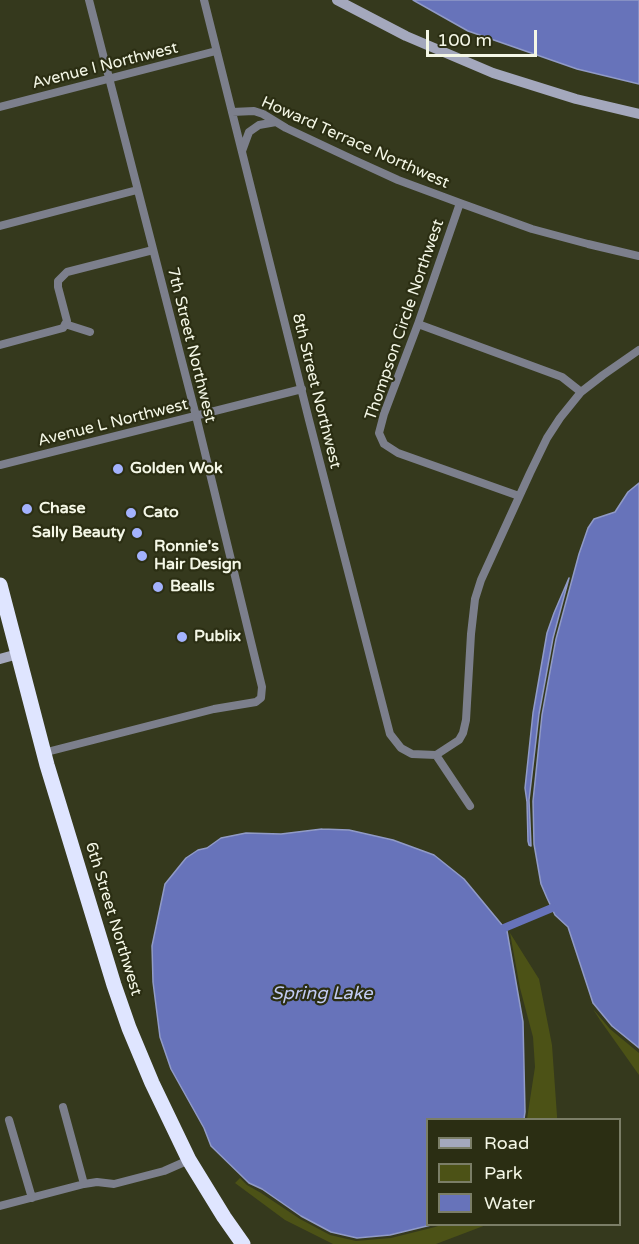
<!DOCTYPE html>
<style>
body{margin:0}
#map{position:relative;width:639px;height:1244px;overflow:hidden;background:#35391d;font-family:"Varela Round",sans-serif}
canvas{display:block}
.legend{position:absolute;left:426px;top:1118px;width:195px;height:108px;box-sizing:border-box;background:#2b2e13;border:2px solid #7b7e67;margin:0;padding:8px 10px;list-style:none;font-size:18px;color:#f4f7e6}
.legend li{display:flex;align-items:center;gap:12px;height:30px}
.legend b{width:30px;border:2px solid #7b7e67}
.scale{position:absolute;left:426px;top:30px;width:111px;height:27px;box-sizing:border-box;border:3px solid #f4f7e6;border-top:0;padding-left:8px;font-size:18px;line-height:21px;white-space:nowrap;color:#f4f7e6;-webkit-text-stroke:4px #2b2e13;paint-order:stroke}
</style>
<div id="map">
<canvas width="639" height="1244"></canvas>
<ul class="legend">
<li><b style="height:8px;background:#a4a8bd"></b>Road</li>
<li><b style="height:16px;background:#4c5216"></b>Park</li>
<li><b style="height:16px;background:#6773ba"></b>Water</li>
</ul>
<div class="scale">100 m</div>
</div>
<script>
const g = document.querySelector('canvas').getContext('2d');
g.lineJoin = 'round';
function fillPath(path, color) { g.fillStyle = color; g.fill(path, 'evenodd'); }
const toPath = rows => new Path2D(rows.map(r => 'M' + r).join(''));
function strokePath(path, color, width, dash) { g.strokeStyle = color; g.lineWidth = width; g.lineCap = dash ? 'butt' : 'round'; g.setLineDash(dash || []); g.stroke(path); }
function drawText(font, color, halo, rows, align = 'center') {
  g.font = font + ' "Varela Round",sans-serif'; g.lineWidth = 4.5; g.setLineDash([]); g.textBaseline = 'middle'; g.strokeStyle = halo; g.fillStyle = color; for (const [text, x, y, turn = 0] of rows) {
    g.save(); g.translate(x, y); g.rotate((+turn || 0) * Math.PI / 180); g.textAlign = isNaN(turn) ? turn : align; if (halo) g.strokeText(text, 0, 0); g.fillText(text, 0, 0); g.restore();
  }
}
const green = toPath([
 [510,933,539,979,552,1045,557,1116,557,1119,527,1119,535,1067,533,1037,520,988],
 [593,1009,610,1029,639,1053,639,1075,600,1020],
 [240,1178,247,1185,261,1193,300,1219,330,1235,356,1241,391,1238,435,1227,441,1225,486,1225,436,1244,333,1244,285,1220,235,1183]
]);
const water = toPath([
 [413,0,639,0,639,84,577,69,468,31,413,0],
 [639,483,639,1048,612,1026,593,1003,568,927,555,915,547,898,541,884,534,844,533,801,542,715,556,639,579,554,588,528,594,519,615,512,628,492,639,483],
 [569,578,553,638,539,714,529,800,531,846,529,845,528,841,527,802,525,788,533,713,547,633,554,613,569,578],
 [322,829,349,830,393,840,434,855,464,879,507,931,523,1022,525,1112,524,1119,428,1120,428,1224,431,1225,390,1235,357,1238,331,1232,301,1216,262,1189,249,1183,211,1146,204,1128,171,1069,160,1037,153,982,152,946,165,884,186,858,198,850,207,848,221,838,246,833,281,834,322,829]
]);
const canal = toPath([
 [504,928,552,908]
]);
const street = toPath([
 [204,0,309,420,390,734,401,748,412,754,436,755],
 [0,107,216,51],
 [232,112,254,111,263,114,286,128,352,159,398,180,460,203,532,229,588,244,639,256],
 [242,151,249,132,259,125,276,122],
 [460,203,418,324,384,414,379,433,384,444,398,453,519,496],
 [0,226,137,190],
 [65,324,90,332],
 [418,324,562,377,581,392],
 [0,345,63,328,67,321,58,287,58,281,67,272,153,250],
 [0,465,302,389],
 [43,753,214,709,256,702,261,698,262,687,196,416,89,0],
 [436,755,459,740,463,733,466,720,471,634,475,599,481,580,530,473,547,438,560,418,581,392,603,375,639,350],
 [436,755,470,806],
 [63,1107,84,1184],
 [9,1120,32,1198],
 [0,1206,84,1184,97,1182,114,1184,164,1171,189,1160]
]);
const secondary = toPath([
 [337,0,406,36,493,73,576,99,639,114],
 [0,659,18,654]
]);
const highway = toPath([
 [0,585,47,765,114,985,129,1028,152,1083,189,1160,224,1217,243,1244]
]);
const markers = [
 [118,469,6,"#a3b2fd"],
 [27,509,6,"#a3b2fd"],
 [131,513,6,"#a3b2fd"],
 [137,533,6,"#a3b2fd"],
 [142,556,6,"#a3b2fd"],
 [158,587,6,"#a3b2fd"],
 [182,637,6,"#a3b2fd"]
];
const streetNames = [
 ["Avenue I Northwest",105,66,-14],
 ["Howard Terrace Northwest",355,143,24],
 ["Thompson Circle Northwest",405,320,-71],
 ["7th Street Northwest",191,345,76],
 ["8th Street Northwest",316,391,76],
 ["Avenue L Northwest",113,423,-14],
 ["6th Street Northwest",113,919,73]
];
const poiNames = [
 ["Golden Wok",130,469],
 ["Chase",39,509],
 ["Cato",143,513],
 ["Sally Beauty",125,533,"right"],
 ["Ronnie's",154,547],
 ["Hair Design",154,565],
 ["Bealls",170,587],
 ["Publix",194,637]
];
const waterNames = [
 ["Spring Lake",322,994]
];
fillPath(green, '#4c5216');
fillPath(water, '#6773ba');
strokePath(water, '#919bc7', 1.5);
strokePath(canal, '#6773ba', 8);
strokePath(street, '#7c7f8c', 8);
strokePath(secondary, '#a4a8bd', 10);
strokePath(highway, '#dfe5ff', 15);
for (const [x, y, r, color] of markers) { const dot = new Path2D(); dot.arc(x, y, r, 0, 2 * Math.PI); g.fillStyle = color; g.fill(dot); strokePath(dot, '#2b2e13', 2); }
drawText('16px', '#f4f7e6', '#2b2e13', streetNames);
drawText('bold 16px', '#f4f7e6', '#2b2e13', poiNames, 'left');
drawText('italic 18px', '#c2cbf2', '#2b2e13', waterNames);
</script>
